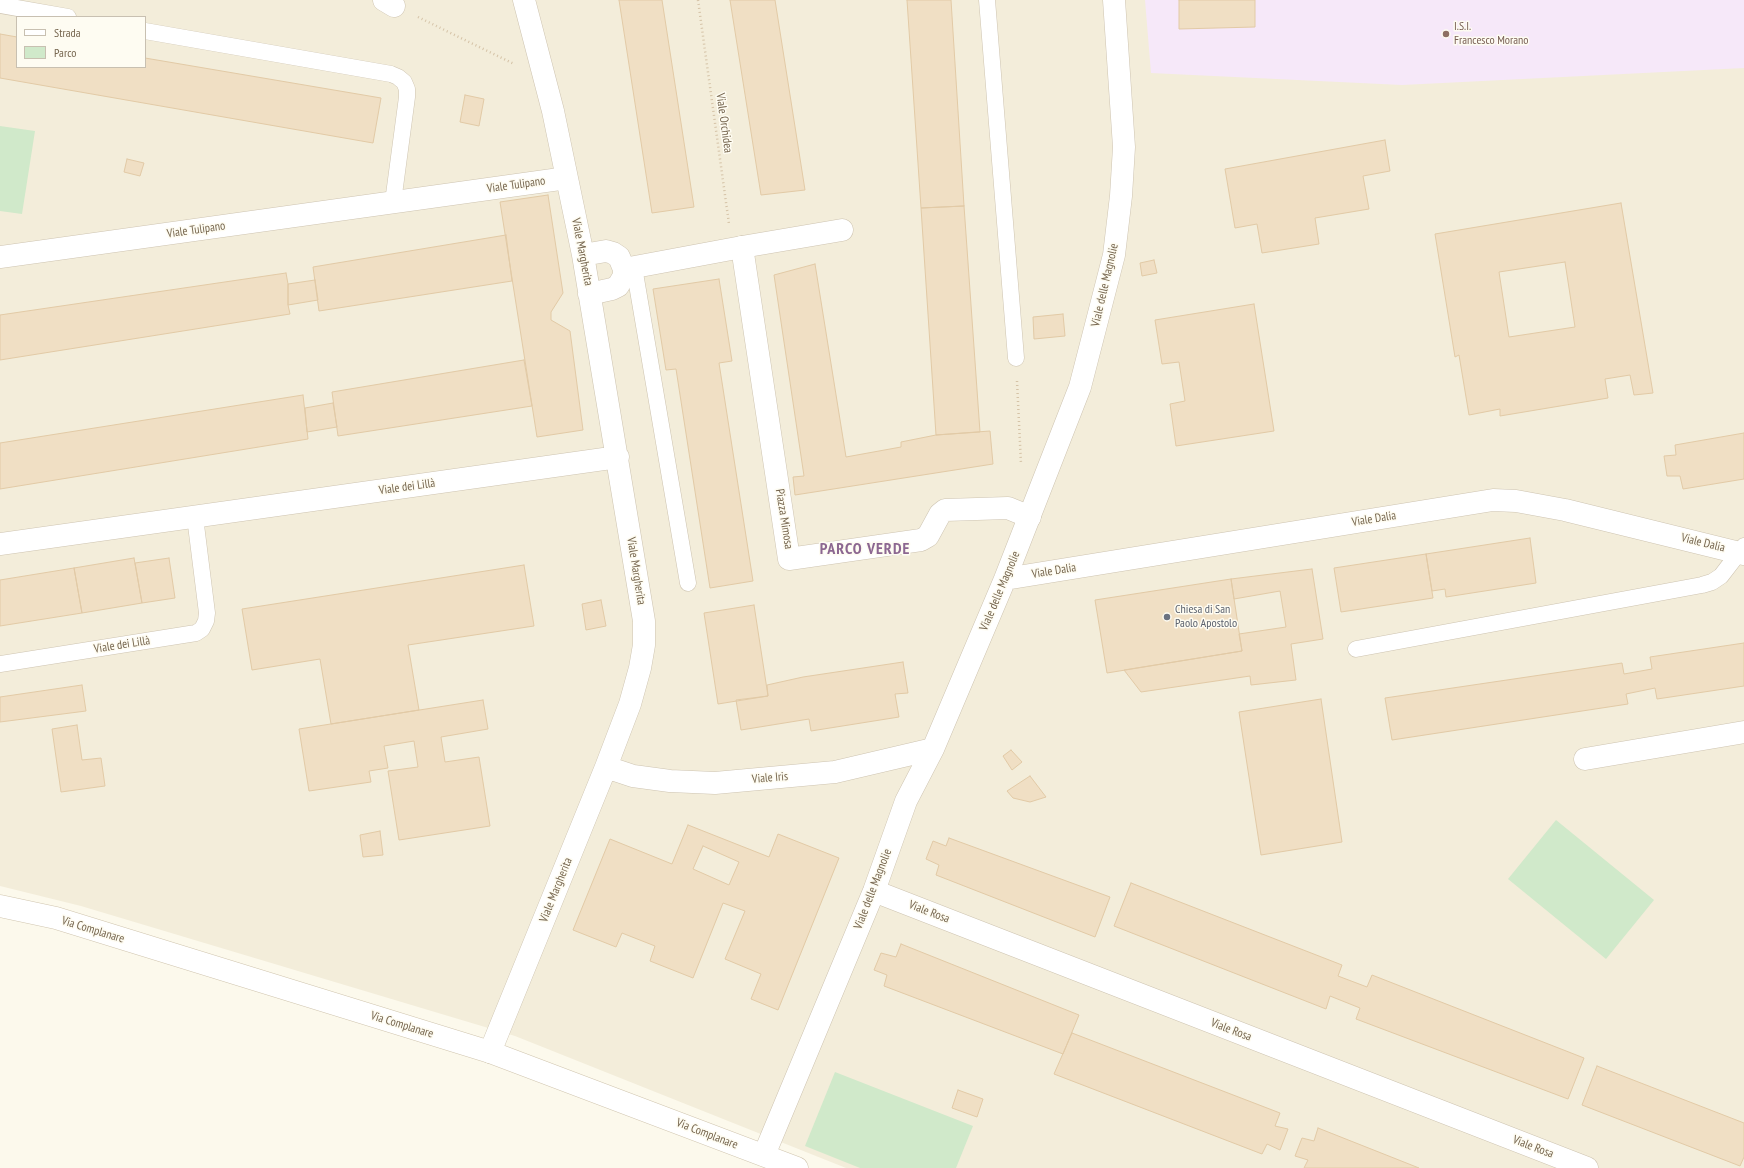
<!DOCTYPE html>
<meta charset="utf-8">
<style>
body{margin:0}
#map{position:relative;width:1744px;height:1168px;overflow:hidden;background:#fcf9ec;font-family:"PT Sans Narrow",sans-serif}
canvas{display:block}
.legend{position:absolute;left:16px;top:16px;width:130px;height:52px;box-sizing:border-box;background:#fefcf2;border:1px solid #c8c0b1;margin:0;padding:5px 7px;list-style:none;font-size:12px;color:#76664f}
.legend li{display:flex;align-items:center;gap:8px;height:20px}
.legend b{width:20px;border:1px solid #c8c0b1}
</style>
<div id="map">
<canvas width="1744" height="1168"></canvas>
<ul class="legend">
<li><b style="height:5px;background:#fff"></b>Strada</li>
<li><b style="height:11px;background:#d0e9ca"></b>Parco</li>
</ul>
</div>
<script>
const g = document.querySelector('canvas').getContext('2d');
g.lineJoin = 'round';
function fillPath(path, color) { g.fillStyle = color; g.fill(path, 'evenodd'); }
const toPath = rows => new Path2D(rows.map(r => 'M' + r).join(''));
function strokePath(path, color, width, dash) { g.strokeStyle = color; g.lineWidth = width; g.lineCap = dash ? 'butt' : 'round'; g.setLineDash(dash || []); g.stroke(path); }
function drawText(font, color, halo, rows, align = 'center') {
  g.font = font + ' "PT Sans Narrow",sans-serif'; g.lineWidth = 3; g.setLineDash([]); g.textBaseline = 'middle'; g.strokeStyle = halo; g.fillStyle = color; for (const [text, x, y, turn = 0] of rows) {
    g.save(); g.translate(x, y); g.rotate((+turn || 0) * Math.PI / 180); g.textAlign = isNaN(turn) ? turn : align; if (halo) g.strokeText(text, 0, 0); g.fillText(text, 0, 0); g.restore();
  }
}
const residential = toPath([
 [0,0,1744,0,1744,1168,846,1168,515,1036,81,906,0,886],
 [17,17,145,17,145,67,17,67]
]);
const education = toPath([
 [1145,0,1744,0,1744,68,1402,85,1151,73]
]);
const green = toPath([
 [0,126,35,131,22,214,0,211],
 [1556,820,1654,900,1606,959,1508,879],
 [835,1072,973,1126,956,1168,860,1168,805,1146]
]);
const building = toPath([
 [619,0,662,0,694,207,652,213,619,0],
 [730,0,775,0,805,190,761,195,730,0],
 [907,0,951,0,964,206,921,208,907,0],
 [1179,0,1255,0,1255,27,1179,29,1179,0],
 [0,34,17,37,17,67,145,67,145,58,381,98,373,143,0,78,0,34],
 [465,95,484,99,479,126,460,122,465,95],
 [1385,140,1390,171,1363,176,1369,209,1315,218,1319,244,1262,253,1257,224,1235,228,1225,169,1385,140],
 [127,159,144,163,140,176,124,172,127,159],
 [548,195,563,293,551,312,551,320,570,331,583,430,537,437,500,202,548,195],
 [1621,203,1653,393,1634,395,1630,375,1605,379,1608,398,1500,416,1500,409,1469,415,1459,355,1455,357,1435,234,1621,203],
 [1565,262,1575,327,1509,337,1499,272,1565,262],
 [964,206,980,432,936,435,921,208,964,206],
 [506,235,512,281,319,311,313,267,506,235],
 [1154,260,1157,273,1142,276,1140,263,1154,260],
 [815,264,846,457,901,447,901,442,936,435,990,431,993,464,795,495,793,477,804,476,774,275,815,264],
 [286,273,288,284,288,305,290,314,0,360,0,315,286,273],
 [719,279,732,361,719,363,753,581,710,588,676,369,666,370,653,289,719,279],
 [315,280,318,300,288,305,288,284,315,280],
 [1254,304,1274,431,1176,446,1170,404,1185,401,1179,362,1162,364,1155,320,1254,304],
 [1063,314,1065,336,1034,339,1033,317,1063,314],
 [524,360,532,406,338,436,332,392,524,360],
 [303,395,308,439,0,489,0,443,303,395],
 [333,403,337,427,307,432,305,408,333,403],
 [1744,433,1744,479,1683,489,1680,476,1667,476,1664,456,1676,455,1675,445,1744,433],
 [1530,538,1536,583,1446,597,1445,589,1432,591,1426,554,1530,538],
 [1426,554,1433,598,1341,612,1334,568,1426,554],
 [134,558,142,603,82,613,74,568,134,558],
 [169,558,175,598,142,603,135,563,169,558],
 [524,565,534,626,408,645,419,710,331,724,320,659,252,670,242,609,524,565],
 [74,568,82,613,0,626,0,580,74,568],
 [1312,569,1323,639,1291,644,1296,680,1251,685,1250,676,1141,692,1124,670,1242,651,1239,634,1286,627,1280,591,1234,599,1231,579,1312,569],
 [1231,579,1242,651,1107,673,1095,600,1231,579],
 [601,600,606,626,586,630,582,604,601,600],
 [754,605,768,696,718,704,704,613,754,605],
 [1744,643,1744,686,1657,699,1655,688,1626,694,1628,704,1392,740,1385,698,1622,663,1624,674,1652,669,1650,657,1744,643],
 [903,662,908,693,895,694,899,717,811,731,809,719,741,730,736,700,768,696,767,685,803,677,903,662],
 [82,685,86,711,0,722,0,697,82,685],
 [1321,699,1342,842,1261,855,1239,712,1321,699],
 [483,700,488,729,441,737,445,762,479,757,490,826,399,840,388,771,418,767,414,741,384,746,388,768,369,771,371,782,309,791,299,729,483,700],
 [77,725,82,760,101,758,105,786,61,792,52,729,77,725],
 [1011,750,1022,762,1012,770,1003,756,1011,750],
 [1030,776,1046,797,1030,802,1013,798,1007,791,1030,776],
 [688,825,769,857,778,834,839,858,778,1010,751,999,761,974,725,959,745,911,723,903,693,978,650,961,655,946,622,933,616,947,573,930,610,839,672,864,688,825],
 [703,846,739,862,729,885,693,869,703,846],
 [380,831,383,855,363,857,360,835,380,831],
 [949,838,1110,897,1095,937,936,875,939,865,926,859,933,841,946,846,949,838],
 [1131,883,1342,965,1338,976,1367,987,1372,975,1584,1058,1568,1099,1356,1019,1360,1008,1330,996,1326,1009,1114,926,1131,883],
 [901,944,1079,1015,1063,1054,884,986,887,975,874,970,881,953,896,957,901,944],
 [1072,1033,1280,1113,1275,1126,1288,1129,1280,1150,1267,1144,1262,1154,1054,1074,1072,1033],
 [1597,1066,1744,1123,1744,1157,1740,1166,1582,1105,1597,1066],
 [958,1090,983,1099,977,1117,952,1108,958,1090],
 [1318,1128,1419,1168,1304,1168,1308,1160,1295,1156,1302,1138,1314,1141,1318,1128]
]);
const path = toPath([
 [698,0,729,224],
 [418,17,514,64],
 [1017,381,1021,464]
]);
const service = toPath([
 [987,0,1016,358],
 [0,5,68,17],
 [145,31,391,74,398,77,404,82,407,89,407,97,393,202],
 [634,267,688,583],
 [1356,649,1702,585,1712,582,1721,576,1744,546],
 [0,664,196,633,202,629,206,621,207,613,195,517]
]);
const pedestrian = toPath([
 [742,247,789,559,921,540,928,536,940,514,945,510,1008,508,1030,517]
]);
const minor = toPath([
 [384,0,394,6],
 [583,255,606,251,613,253,619,257,624,269,624,276,618,286,612,289,589,294],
 [0,257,567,178],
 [624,269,742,247,842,230],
 [0,544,618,457],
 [1005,579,1493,500,1516,501,1565,510,1744,554],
 [1585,759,1744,732],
 [606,767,633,776,670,781,715,783,835,772,933,749],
 [874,891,1587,1168],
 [490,1052,606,767,630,704,640,668,644,645,644,621,583,255,553,111,524,0],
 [764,1155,874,891,906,801,933,749,1005,579,1080,387,1114,255,1121,196,1124,147,1114,0]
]);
const secondary = toPath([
 [0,906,56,918,490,1052,797,1168]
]);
const markers = [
 [1446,34,4,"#8d6e63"],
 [1167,617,4,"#6b7280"]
];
const educationNames = [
 ["I.S.I.",1454,27],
 ["Francesco Morano",1454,41]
];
const streetNames = [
 ["Viale Orchidea",724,123,82],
 ["Viale Tulipano",516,185,-8],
 ["Viale Tulipano",196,230,-8],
 ["Viale Margherita",582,252,79],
 ["Viale delle Magnolie",1105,285,-77],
 ["Viale dei Lillà",407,487,-8],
 ["Piazza Mimosa",784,519,81],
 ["Viale Dalia",1374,519,-9],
 ["Viale Dalia",1703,543,14],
 ["Viale Margherita",636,571,81],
 ["Viale Dalia",1054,571,-9],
 ["Viale delle Magnolie",1000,591,-67],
 ["Viale dei Lillà",122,645,-9],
 ["Viale Iris",770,778,-5],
 ["Viale delle Magnolie",873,889,-69],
 ["Viale Margherita",556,890,-68],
 ["Viale Rosa",929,912,21],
 ["Via Complanare",93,930,17],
 ["Via Complanare",402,1025,17],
 ["Viale Rosa",1231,1030,21],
 ["Via Complanare",707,1134,21],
 ["Viale Rosa",1533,1147,21]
];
const worshipNames = [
 ["Chiesa di San",1175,610],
 ["Paolo Apostolo",1175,624]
];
const districtNames = [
 ["PARCO VERDE",865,549]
];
fillPath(residential, '#f3edda');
fillPath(education, '#f6e8f9');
fillPath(green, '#d0e9ca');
fillPath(building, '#f0dfc4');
strokePath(building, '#e2caa6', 1);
strokePath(service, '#cec4b1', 17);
strokePath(pedestrian, '#cec4b1', 23);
strokePath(minor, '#cec4b1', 23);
strokePath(secondary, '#d0c5af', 23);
strokePath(path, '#d5c3a7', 2.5, [1, 3]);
strokePath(service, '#fff', 16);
strokePath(pedestrian, '#fff', 22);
strokePath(minor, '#fff', 22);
strokePath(secondary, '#fff', 22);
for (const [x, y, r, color] of markers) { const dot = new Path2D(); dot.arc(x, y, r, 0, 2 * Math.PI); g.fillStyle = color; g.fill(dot); strokePath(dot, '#fefcf2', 1.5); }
drawText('12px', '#785e54', '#fefcf2', educationNames, 'left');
drawText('12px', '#76664f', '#fefcf2', streetNames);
drawText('12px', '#5b616d', '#fefcf2', worshipNames, 'left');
g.letterSpacing = '1px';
drawText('bold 16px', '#8c6791', '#fefcf2', districtNames);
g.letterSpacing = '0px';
</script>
